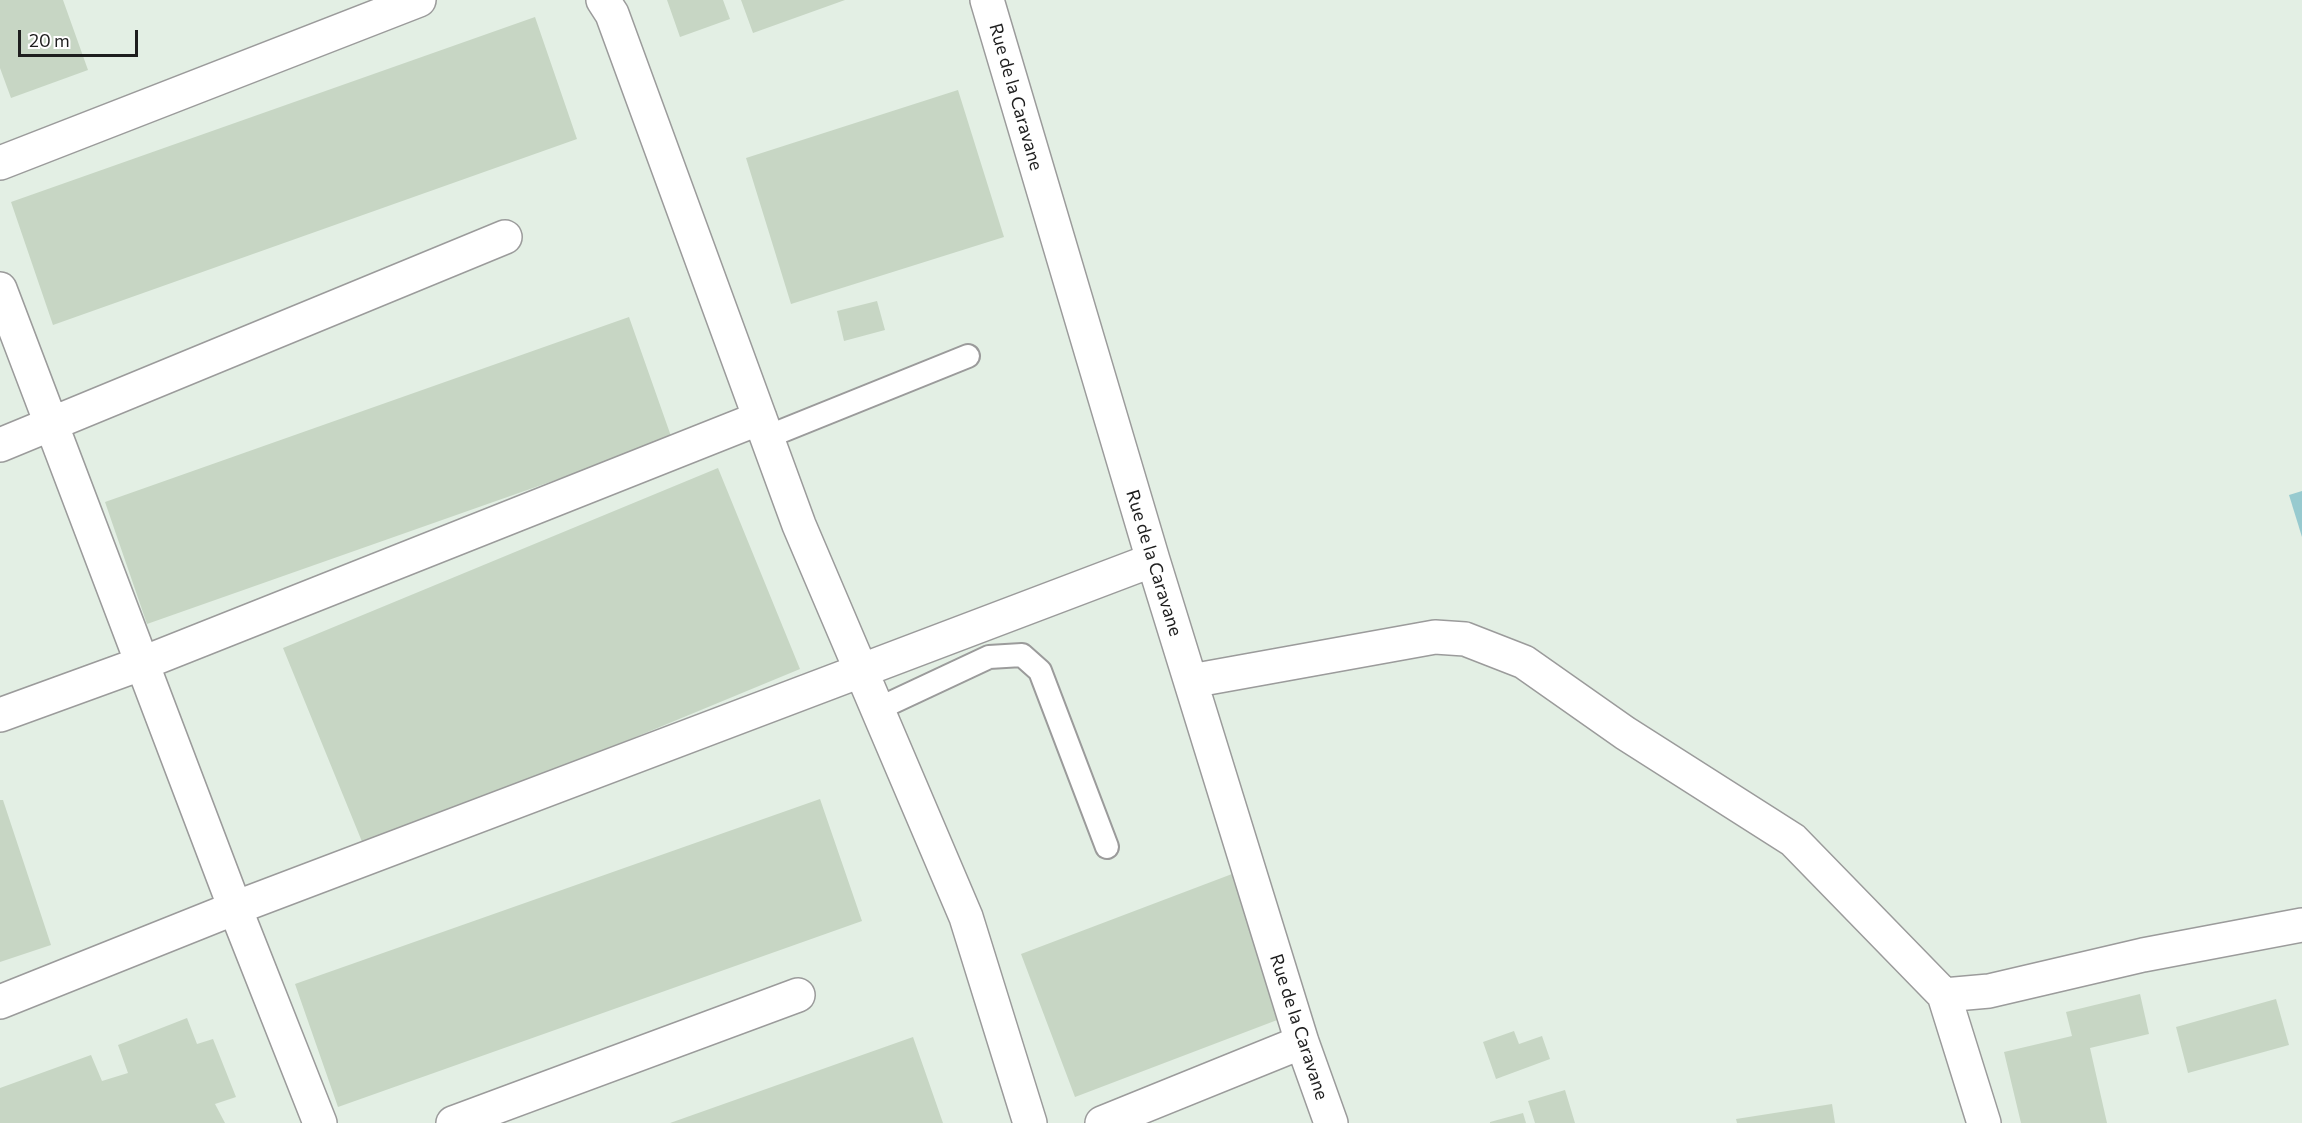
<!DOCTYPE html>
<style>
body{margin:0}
#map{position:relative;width:2302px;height:1123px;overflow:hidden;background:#e3efe4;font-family:Commissioner,sans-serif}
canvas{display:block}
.scale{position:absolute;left:18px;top:30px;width:120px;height:27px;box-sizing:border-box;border:3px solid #1e1e1e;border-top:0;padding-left:8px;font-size:18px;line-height:21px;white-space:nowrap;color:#1e1e1e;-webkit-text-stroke:4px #fff;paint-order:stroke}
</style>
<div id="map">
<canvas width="2302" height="1123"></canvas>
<div class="scale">20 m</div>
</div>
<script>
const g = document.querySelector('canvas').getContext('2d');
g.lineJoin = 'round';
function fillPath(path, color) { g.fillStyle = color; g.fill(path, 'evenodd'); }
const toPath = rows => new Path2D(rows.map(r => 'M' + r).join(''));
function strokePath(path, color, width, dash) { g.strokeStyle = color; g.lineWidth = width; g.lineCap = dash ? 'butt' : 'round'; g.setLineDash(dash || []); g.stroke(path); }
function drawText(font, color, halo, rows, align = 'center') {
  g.font = font + ' Commissioner,sans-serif'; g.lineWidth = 4.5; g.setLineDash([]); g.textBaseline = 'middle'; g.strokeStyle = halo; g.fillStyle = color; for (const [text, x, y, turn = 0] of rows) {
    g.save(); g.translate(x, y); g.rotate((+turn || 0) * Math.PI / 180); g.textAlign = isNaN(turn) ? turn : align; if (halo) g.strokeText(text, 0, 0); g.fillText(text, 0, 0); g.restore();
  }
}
const forest = toPath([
 [2302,491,2302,537,2289,495]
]);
const building = toPath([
 [0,0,63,0,88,70,11,98,0,68],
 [667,0,723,0,730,19,680,37],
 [741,0,845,0,753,33],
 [535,17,577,139,53,325,11,202],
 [958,90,1004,237,791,304,746,158],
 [877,301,885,330,844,341,837,311],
 [629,317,672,439,147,624,105,502],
 [718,468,800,669,365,849,283,648],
 [820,799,862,921,338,1107,295,984],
 [0,800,3,800,51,945,0,962],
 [1232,874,1285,1017,1075,1097,1021,954],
 [2140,994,2149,1034,2090,1048,2107,1123,2021,1123,2004,1052,2072,1036,2066,1012],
 [2276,999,2289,1045,2188,1073,2176,1027],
 [187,1018,197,1044,213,1039,236,1097,215,1104,225,1123,0,1123,0,1088,91,1055,102,1081,128,1073,118,1045],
 [1514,1031,1519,1044,1542,1036,1550,1059,1496,1079,1483,1042],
 [913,1037,943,1123,670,1123],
 [1565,1090,1575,1123,1535,1123,1528,1101],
 [1832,1104,1835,1123,1737,1123,1736,1119],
 [1523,1113,1526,1123,1490,1123,1490,1122]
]);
const lane = toPath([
 [767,437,968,356],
 [878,709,989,657,1022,655,1040,671,1107,847]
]);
const street = toPath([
 [603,0,612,14,799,525,966,917,1030,1123],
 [987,0,1153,560,1302,1042,1331,1123],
 [0,163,419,0],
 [0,289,235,908,320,1123],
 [0,445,505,237],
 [1191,681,1435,637,1465,639,1524,662,1625,733,1793,840,1944,995,1989,991,2143,955,2302,925],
 [0,715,143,663,760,418],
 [1944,995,1984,1123],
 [0,1002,235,908,1153,560],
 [453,1123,798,995],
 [1102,1123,1302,1042]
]);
const streetNames = [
 ["Rue de la Caravane",1016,97,74],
 ["Rue de la Caravane",1154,563,73],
 ["Rue de la Caravane",1299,1027,72]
];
fillPath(forest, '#97cacf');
fillPath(building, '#c7d6c4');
strokePath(lane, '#9b9b9b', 26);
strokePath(street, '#9b9b9b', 36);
strokePath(lane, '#fff', 22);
strokePath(street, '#fff', 33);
drawText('18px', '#1e1e1e', '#fff', streetNames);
</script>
